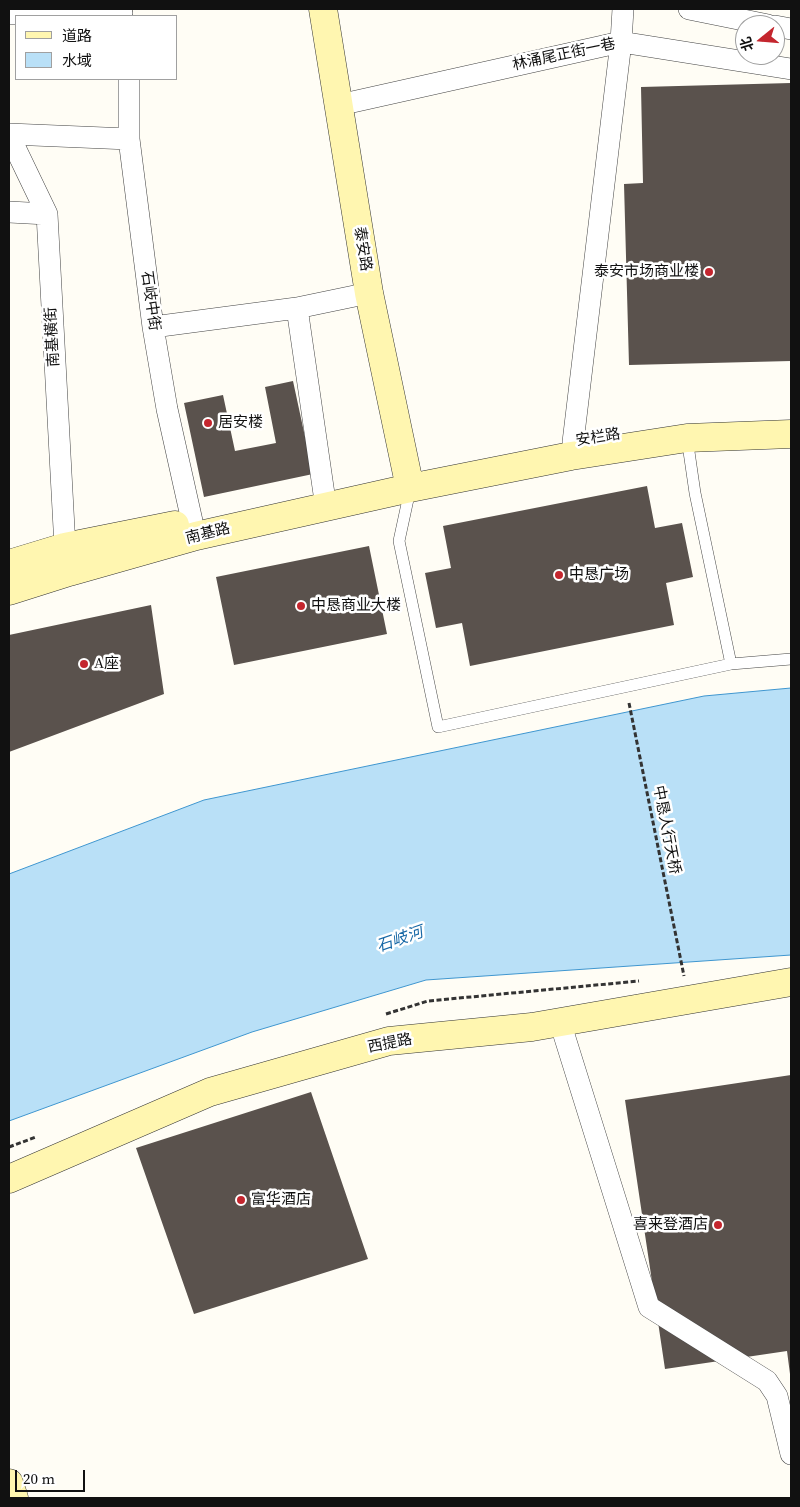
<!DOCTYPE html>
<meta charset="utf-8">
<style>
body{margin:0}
#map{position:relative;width:800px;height:1507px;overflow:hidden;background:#fffdf5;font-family:"Source Serif 4","Noto Sans SC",serif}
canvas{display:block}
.frame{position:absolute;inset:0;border:10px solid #111;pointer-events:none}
.legend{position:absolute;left:15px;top:15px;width:162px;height:65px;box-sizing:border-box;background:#fff;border:1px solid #a0a0a0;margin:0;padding:6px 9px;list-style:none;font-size:15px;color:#111}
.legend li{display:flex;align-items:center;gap:10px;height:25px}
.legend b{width:25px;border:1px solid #a0a0a0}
.north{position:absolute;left:735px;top:15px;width:50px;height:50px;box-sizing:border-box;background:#fff;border:1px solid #a0a0a0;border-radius:50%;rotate:253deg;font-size:14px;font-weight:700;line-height:20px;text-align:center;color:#111}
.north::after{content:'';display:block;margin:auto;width:18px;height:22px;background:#c4262e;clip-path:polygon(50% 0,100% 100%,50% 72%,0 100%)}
.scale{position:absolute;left:15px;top:1470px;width:70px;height:22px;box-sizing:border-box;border:2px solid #111;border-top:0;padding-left:6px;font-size:15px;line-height:18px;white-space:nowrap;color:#111;-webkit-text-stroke:4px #fff;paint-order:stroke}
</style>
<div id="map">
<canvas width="800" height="1507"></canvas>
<div class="frame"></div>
<ul class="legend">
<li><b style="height:6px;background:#fff6b0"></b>道路</li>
<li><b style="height:14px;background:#b9e0f7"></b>水域</li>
</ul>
<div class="north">北</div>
<div class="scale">20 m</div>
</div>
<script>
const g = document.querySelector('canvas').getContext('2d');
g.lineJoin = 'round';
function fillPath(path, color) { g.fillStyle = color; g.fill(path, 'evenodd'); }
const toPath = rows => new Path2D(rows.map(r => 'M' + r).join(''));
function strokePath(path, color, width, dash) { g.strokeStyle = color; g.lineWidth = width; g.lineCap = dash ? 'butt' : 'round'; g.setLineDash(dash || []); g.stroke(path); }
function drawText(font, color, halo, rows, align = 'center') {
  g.font = font + ' "Source Serif 4","Noto Sans SC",serif'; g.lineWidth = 5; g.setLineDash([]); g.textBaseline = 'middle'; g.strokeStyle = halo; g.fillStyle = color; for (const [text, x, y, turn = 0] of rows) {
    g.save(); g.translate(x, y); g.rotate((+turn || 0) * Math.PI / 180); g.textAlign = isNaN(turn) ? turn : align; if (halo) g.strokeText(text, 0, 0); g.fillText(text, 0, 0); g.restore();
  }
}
const water = toPath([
 [791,688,791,955,426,980,252,1032,9,1121,9,874,204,800,704,696,791,688]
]);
const building = toPath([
 [791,83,791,361,629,365,624,184,643,183,641,87],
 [293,381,313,474,204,497,184,403,223,395,235,451,276,443,265,387],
 [647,486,655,528,682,523,693,577,666,583,674,625,470,666,462,623,436,628,425,573,451,568,443,526],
 [369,546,387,634,234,665,216,577],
 [151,605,164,694,9,752,9,635],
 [791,1075,791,1374,790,1374,787,1351,665,1369,625,1100],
 [311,1092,368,1259,194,1314,136,1148]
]);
const path = toPath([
 [629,703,684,976],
 [386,1014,428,1001,639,981],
 [9,1147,36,1137]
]);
const lane = toPath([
 [687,438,695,493,731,664],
 [410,490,399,541,438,727,731,664,791,659]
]);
const street = toPath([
 [689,9,768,25],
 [9,14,122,13],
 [775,26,791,29],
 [129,79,129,139,153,327,167,409,192,521],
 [339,105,621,42,791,69],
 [9,134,129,139],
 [9,135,47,214,65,547],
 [9,212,47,214],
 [297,308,324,494],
 [153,327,297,308,369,293],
 [573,442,621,42,623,9],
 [560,1022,649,1307,767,1381,777,1396,791,1454]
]);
const secondary = toPath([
 [323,9,369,293,410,488],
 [9,564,65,547,175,525],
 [9,591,69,572,196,536,410,488,571,456,687,438,791,434],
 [9,1179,210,1092,389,1041,532,1027,791,982],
 [9,1483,14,1498]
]);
const markers = [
 [709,272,5,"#c4262e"],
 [208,423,5,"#c4262e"],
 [559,575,5,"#c4262e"],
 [301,606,5,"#c4262e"],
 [84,664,5,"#c4262e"],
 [241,1200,5,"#c4262e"],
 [718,1225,5,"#c4262e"]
];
const streetNames = [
 ["林涌尾正街一巷",564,55,-12],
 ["泰安路",362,249,81],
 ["石岐中街",150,301,82],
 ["南基橫街",53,337,-93],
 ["安栏路",598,438,-9],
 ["南基路",208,534,-14],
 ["中恳人行天桥",666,830,79],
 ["西提路",390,1044,-11]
];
const poiNames = [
 ["泰安市场商业楼",699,272,"right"],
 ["居安楼",218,423],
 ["中恳广场",569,575],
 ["中恳商业大楼",311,606],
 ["A座",94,664],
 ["富华酒店",251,1200],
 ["喜来登酒店",708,1225,"right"]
];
const waterNames = [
 ["石岐河",400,940,-19]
];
fillPath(water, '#b9e0f7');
strokePath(water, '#3f96cf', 1);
fillPath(building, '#5a524d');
strokePath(lane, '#444', 12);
strokePath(street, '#444', 22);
strokePath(secondary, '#333', 29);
strokePath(path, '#333', 3, [5, 2.5]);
strokePath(lane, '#fff', 11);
strokePath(street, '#fff', 21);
strokePath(secondary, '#fff6b0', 28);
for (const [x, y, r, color] of markers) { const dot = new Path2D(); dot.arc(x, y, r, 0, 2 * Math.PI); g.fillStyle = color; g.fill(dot); strokePath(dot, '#fff', 2); }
drawText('15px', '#111', '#fff', streetNames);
drawText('15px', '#111', '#fff', poiNames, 'left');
drawText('italic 16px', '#1768a6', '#fff', waterNames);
</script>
